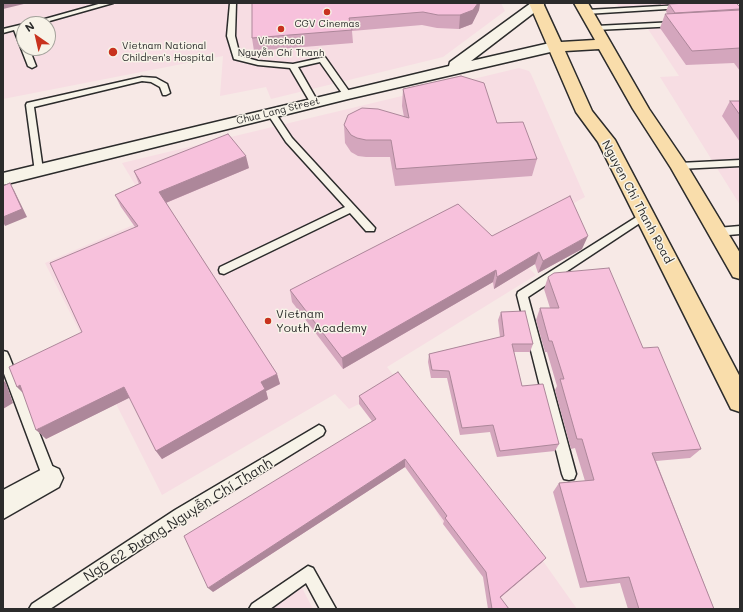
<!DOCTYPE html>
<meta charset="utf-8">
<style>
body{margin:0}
#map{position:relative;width:743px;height:612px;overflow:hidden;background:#f7e9e6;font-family:Mali,sans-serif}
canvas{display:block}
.frame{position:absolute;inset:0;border:4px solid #2b2b2b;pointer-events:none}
.north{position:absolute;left:16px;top:16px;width:40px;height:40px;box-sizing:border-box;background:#f7f3e8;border:1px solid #a5a39c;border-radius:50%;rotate:326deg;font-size:11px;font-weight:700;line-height:16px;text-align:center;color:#2b2b2b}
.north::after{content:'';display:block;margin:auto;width:14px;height:18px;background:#c8321e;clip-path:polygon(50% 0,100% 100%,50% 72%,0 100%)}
</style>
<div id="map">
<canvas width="743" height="612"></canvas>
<div class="frame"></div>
<div class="north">N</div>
</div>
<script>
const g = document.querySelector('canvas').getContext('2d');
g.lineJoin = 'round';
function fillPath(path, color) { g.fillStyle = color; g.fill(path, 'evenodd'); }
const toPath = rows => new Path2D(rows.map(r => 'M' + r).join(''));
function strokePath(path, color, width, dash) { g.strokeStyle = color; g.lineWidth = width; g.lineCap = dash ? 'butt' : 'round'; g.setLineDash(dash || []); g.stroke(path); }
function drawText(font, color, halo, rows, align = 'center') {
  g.font = font + ' Mali,sans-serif'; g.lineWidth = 3; g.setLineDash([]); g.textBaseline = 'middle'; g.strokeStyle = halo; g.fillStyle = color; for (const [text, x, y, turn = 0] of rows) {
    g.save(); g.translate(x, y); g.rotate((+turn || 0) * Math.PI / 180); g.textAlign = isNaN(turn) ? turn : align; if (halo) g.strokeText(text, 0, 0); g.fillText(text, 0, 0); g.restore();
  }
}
const built = toPath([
 [3,3,501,3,505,11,443,57,271,99,266,87,220,96,223,56,3,99],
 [24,24,48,24,48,48,24,48],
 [616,3,720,3,619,7],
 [740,20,740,205,660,77,679,76,646,26],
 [519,68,529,71,531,74,585,197,502,242,536,275,387,367,543,561,577,609,507,609,443,524,434,507,359,404,349,409,335,394,162,495,45,263,154,216,122,163],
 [301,586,313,609,268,609]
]);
const service = toPath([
 [102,3,113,3,39,24,27,24,102,3],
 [230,3,236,3,235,36,240,56,258,61,293,64,325,57,351,94,350,96,344,96,320,62,298,67,318,102,314,105,310,102,290,68,258,65,234,59,227,36,230,3],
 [681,5,683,6,683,8,586,14,582,12,586,10,681,5],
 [675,22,679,24,678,26,596,30,592,28,596,26,675,22],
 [24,24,24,28,21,29,24,36,24,48,29,48,36,66,32,68,28,66,14,30,3,33,3,29,24,24],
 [142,77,156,78,167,84,170,93,166,95,163,95,160,87,151,82,142,81,34,107,43,170,38,173,35,172,26,105,27,103,142,77],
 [271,110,274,111,292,138,375,228,374,231,366,231,350,213,224,274,220,273,219,270,220,267,345,207,286,142,267,113,271,110],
 [740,160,740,166,679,169,674,166,679,163,740,160],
 [646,211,651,215,649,217,528,297,576,474,574,479,569,480,564,479,562,474,517,295,518,292,646,211],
 [740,226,740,234,717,236,712,232,717,228,740,226],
 [3,351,7,352,9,356,57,478,55,483,50,484,45,483,43,478,3,371,3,351],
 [319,425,323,427,325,431,323,435,185,520,50,609,29,609,32,604,175,510,319,425],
 [308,566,313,568,336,609,320,609,306,583,270,609,249,609,252,604,308,566]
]);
const minor = toPath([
 [50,465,59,469,63,478,59,487,3,519,3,490,50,465]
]);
const tertiary = toPath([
 [531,3,543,3,544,5,471,61,554,42,559,44,562,47,559,50,348,99,3,185,3,173,449,66,450,62,531,3]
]);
const primary = toPath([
 [529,3,543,3,561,42,595,40,574,3,588,3,649,109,685,162,740,253,740,279,733,277,671,168,633,109,599,49,565,51,592,111,615,140,740,377,740,412,731,409,598,142,576,112,529,3]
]);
const wall = toPath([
 [252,3,480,3,479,10,472,24,459,29,437,28,422,25,352,31,353,43,254,51,252,38],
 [660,3,736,3,740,7,740,71,734,63,686,65,660,28,665,14,667,14,666,11,669,4,661,5],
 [403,89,497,123,537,159,532,176,395,186,390,157,366,157,358,156,351,152,345,143,344,125,404,117,402,106],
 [730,101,740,101,740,142,722,116],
 [249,168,166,203,277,374,280,384,266,391,268,399,162,459,156,451,130,397,46,439,82,332,135,227,121,207,115,195,139,184,134,171],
 [492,236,582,249,538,273,535,264,494,289,493,282,343,369,292,302,290,290],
 [548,277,643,348,701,449,690,458,656,461,714,609,628,609,620,583,580,588,553,492,559,483,585,481,575,448,571,449,555,390,557,386,547,352,545,352,536,320,540,308,550,308,544,289],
 [501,312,533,344,530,352,514,352,522,386,559,444,555,451,497,457,490,432,460,435,447,378,431,378,428,362,429,354,500,337,498,320],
 [359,396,546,558,541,563,500,598,509,609,488,609,483,577,443,524,444,521,405,467,213,592,372,421,359,404]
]);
const shadedWall = toPath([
 [3,3,28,3,3,9],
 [478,3,480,3,479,10,472,24,459,29,460,15],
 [246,156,249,168,163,204,159,192],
 [10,183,14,190,27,217,5,226,3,222,3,217],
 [588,236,582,249,538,273,543,261],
 [539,252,535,264,494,289,497,277],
 [496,270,493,282,343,369,342,358],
 [277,374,280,384,266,391,268,399,162,459,156,451,261,382],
 [3,380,6,383,13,403,3,409],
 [20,385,27,397,17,387],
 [124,387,131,397,46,439,36,430],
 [405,459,405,467,213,592,208,588],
 [546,558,541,563,496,601,500,597]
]);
const building = toPath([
 [252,3,478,3,473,10,460,15,438,15,423,12,349,18,352,30,252,38,252,3],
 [688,3,736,3,740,7,740,9,675,13,669,4,688,3],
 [740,10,740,48,692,51,665,14,740,10],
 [461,76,484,83,497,123,523,122,537,159,396,169,391,140,366,140,357,138,351,135,344,125,348,115,362,108,378,109,409,118,403,89,461,76],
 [730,101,740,101,740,115,730,101],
 [228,134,246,156,159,192,277,374,261,382,265,389,156,451,124,387,36,430,20,385,17,387,9,367,82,332,50,263,138,226,115,195,141,183,134,171,228,134],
 [10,183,22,209,3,217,3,186,10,183],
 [570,196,588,236,543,261,539,252,497,277,496,270,342,358,290,290,458,204,492,236,570,196],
 [609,268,643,348,658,347,701,449,652,453,714,609,639,609,629,577,587,582,559,483,594,480,582,439,577,439,560,379,564,379,552,341,549,341,540,308,559,308,548,277,554,273,609,268],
 [525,311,533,344,512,344,522,386,543,384,559,444,500,451,493,425,462,428,449,371,432,370,429,354,504,336,501,312,525,311],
 [398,372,546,558,500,597,509,609,492,609,486,572,445,518,447,516,405,459,208,588,184,536,376,419,359,396,398,372]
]);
const markers = [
 [327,12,4,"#c8321e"],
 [281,29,4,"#c8321e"],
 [113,52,5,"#c8321e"],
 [268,321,4,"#c8321e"]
];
const farPoinames = [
 ["CGV Cinemas",327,24],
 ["Vinschool",281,41],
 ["Nguyễn Chí Thanh",281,53],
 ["Vietnam National",122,46,"left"],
 ["Children's Hospital",122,58,"left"]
];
const farStreetnames = [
 ["Chua Lang Street",278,111,-14]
];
const streetNames = [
 ["Nguyen Chi Thanh Road",637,202,62]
];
const poiNames = [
 ["Vietnam",276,314],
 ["Youth Academy",276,328]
];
const nearStreetnames = [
 ["Ngõ 62 Đường Nguyễn Chí Thanh",178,520,-32]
];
fillPath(built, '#f7dde3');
strokePath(service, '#2b2b2b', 3);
strokePath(minor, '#2b2b2b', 3);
strokePath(tertiary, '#2b2b2b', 3);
strokePath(primary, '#2b2b2b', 3);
fillPath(service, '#f7f3e8');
fillPath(minor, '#f7f3e8');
fillPath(tertiary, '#f7f3e8');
fillPath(primary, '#f9ddab');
fillPath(wall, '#d4a6bd');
fillPath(shadedWall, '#ad879a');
fillPath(building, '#f7c1dc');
strokePath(building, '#ad879a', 1);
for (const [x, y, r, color] of markers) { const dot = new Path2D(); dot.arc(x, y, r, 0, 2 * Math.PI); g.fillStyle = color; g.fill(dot); strokePath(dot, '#f7f3e8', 1.5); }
drawText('10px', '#2b2b2b', '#f7f3e8', farPoinames);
drawText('10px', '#2b2b2b', '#f7f3e8', farStreetnames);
drawText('12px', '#2b2b2b', '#f7f3e8', streetNames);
drawText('12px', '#2b2b2b', '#f7f3e8', poiNames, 'left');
drawText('14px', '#2b2b2b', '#f7f3e8', nearStreetnames);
</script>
